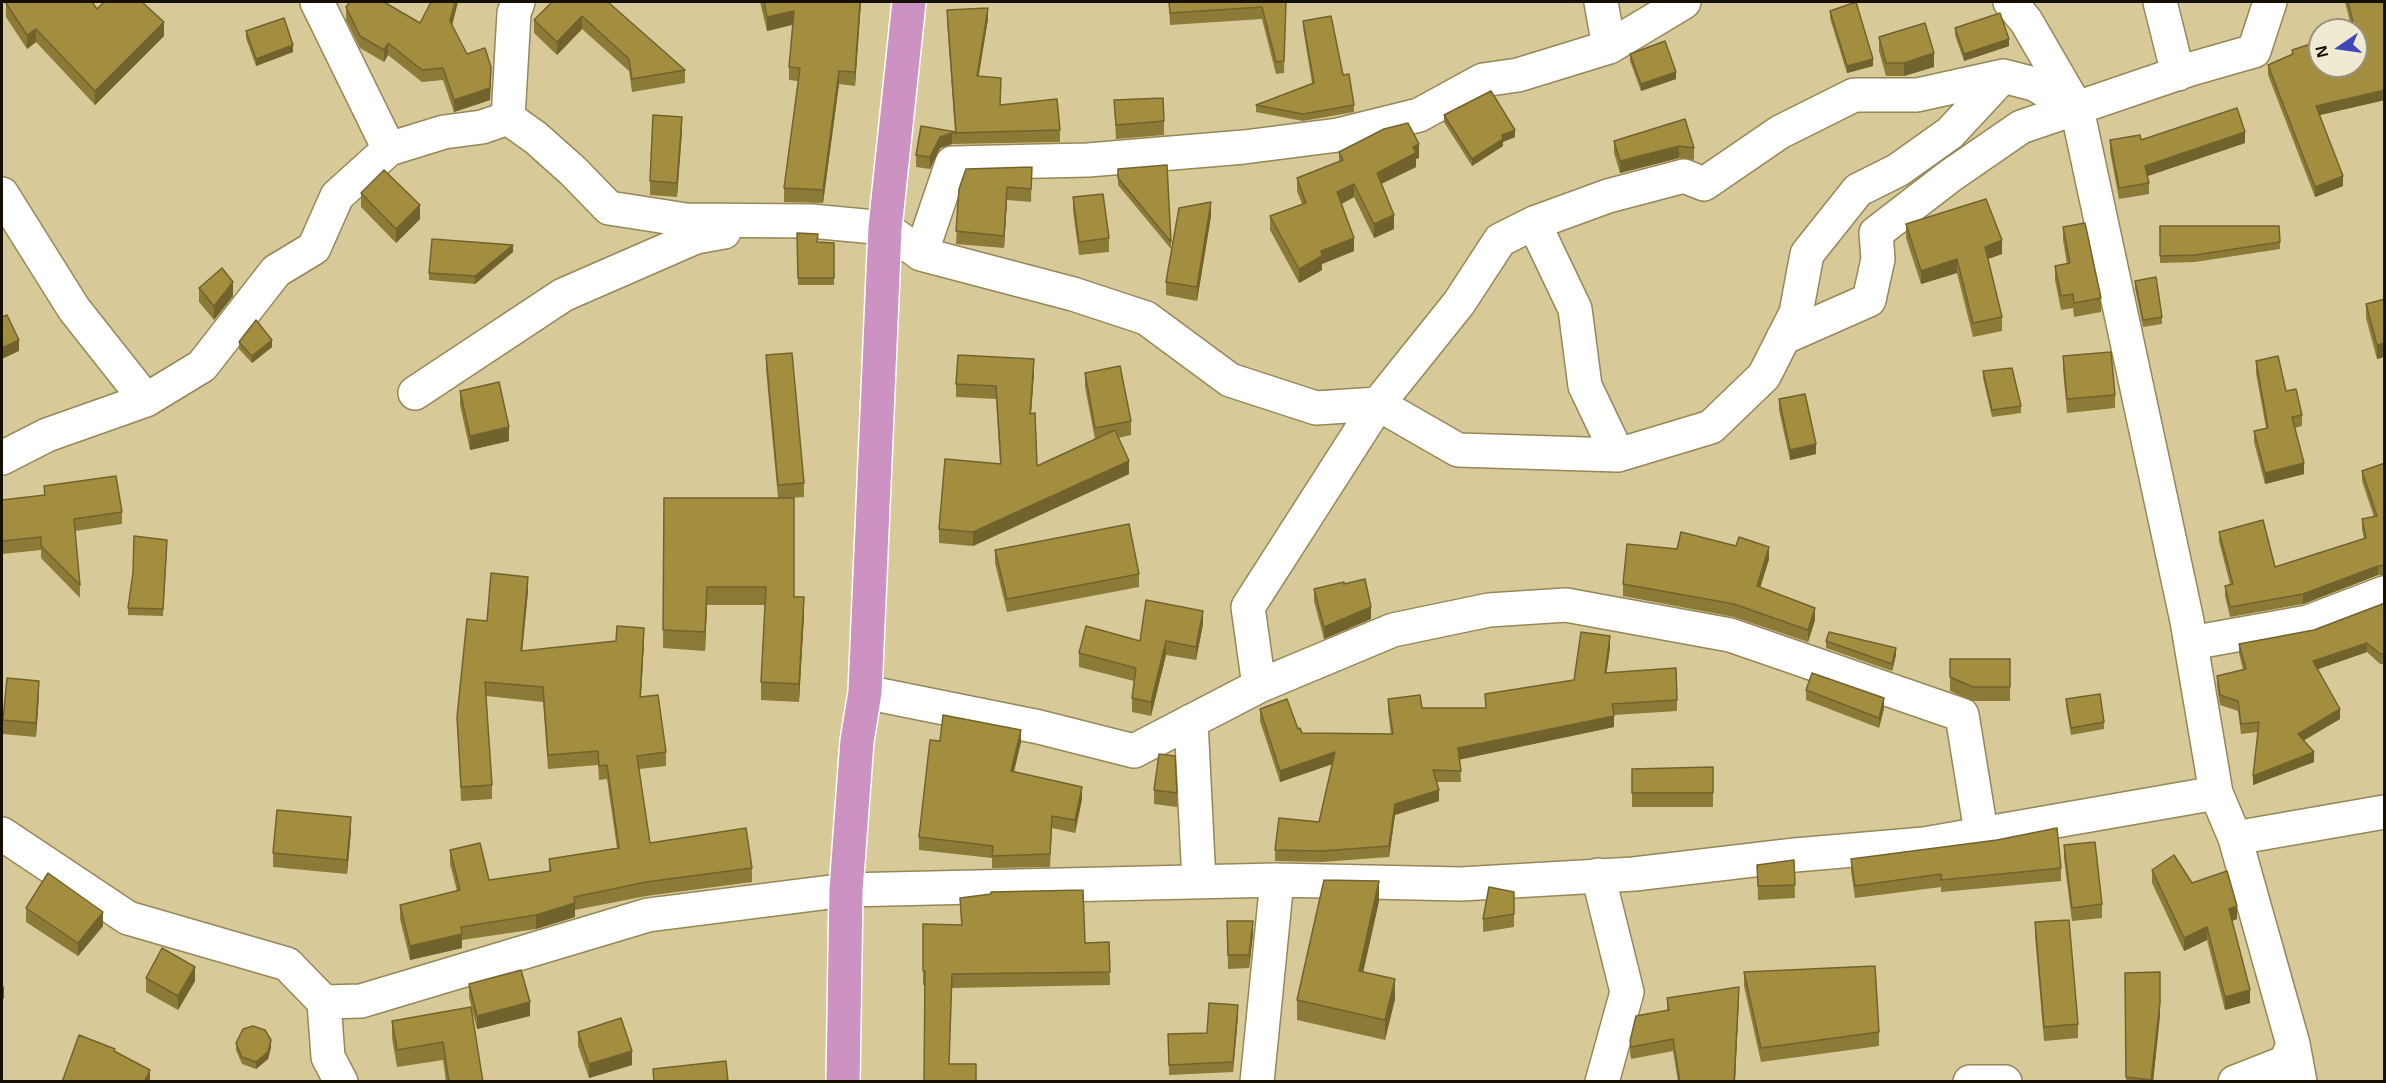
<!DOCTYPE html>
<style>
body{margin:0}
#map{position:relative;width:2386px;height:1083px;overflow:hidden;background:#d8c998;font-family:Arial,sans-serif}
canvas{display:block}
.frame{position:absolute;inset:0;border:3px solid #151001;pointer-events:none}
.north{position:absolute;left:2308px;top:18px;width:60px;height:60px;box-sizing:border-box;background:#f1ead2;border:2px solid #99937e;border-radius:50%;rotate:257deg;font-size:16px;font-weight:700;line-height:24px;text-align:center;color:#151001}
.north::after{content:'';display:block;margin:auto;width:21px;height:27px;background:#3f47bb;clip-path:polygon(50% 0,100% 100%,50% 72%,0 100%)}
</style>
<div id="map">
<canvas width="2386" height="1083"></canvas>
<div class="frame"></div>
<div class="north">N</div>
</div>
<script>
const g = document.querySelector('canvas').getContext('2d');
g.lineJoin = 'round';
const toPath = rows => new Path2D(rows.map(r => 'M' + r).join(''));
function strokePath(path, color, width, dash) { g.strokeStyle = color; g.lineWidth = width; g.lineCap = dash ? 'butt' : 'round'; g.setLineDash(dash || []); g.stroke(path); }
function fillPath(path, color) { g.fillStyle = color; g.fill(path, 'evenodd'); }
const minor = toPath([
 [317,2,389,149],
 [1601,2,1609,47],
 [2010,2,2026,21,2077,109,2187,621,2216,793,2235,838,2293,1044,2300,1082],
 [2160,2,2178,74],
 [508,118,536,138,573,171,609,208,686,220,811,221,885,228,921,254,1073,294,1146,318,1230,380,1316,408,1378,404,1458,450,1618,455,1711,427,1764,376,1796,313,1807,254,1858,190,1898,170,1950,133,2003,76],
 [508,118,514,13,518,2],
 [2,194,74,309,146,400],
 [1534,223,1575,309,1585,386,1618,455],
 [921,254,952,163,1088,160,1244,147,1338,135,1419,115,1483,80,1518,75,1609,47,1684,2],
 [1783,338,1869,300,1878,259,1876,233,1950,176,2021,127,2191,69,2254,51,2270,2],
 [415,393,563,295,696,237,724,232],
 [2,458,47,435,146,400,202,366,276,271,314,248,337,196,389,149,444,132,482,127,508,118],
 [2191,643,2308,622,2384,593],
 [1259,686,1248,607,1378,404,1459,303,1500,240,1534,223,1608,196,1684,176,1704,184,1780,132,1854,95,1917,95,2003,76,2034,84,2077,109],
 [865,692,1039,727,1134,751,1259,686,1393,630,1489,610,1566,605,1730,635,1962,715,1981,832],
 [1191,721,1199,882],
 [2,834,128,918,287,964,324,1002,361,1001,648,915,846,890,1277,880,1461,884,1634,874,1795,855,1924,844,2216,793],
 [2235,838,2384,812],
 [1598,875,1627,992,1602,1082],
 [324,1002,328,1057,341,1082],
 [1257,1082,1277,880],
 [1970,1082,2005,1082],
 [2235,1082,2286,1062,2293,1044]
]);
const trunk = toPath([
 [843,1082,846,890,857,741,865,692,885,228,909,2]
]);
const wall = toPath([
 [431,2,458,2,452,25,467,54,491,79,490,100,454,112,443,80,422,82,388,55,384,62,360,48,346,20,346,7,420,23],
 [608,2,685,70,685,83,632,92,629,71,582,29,557,55,534,33,534,20],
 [760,2,861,2,855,86,839,84,823,203,784,202,784,188,798,81,789,80,789,67,793,25,767,31],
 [1169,2,1286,2,1284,73,1276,74,1262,19,1170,25],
 [2345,2,2385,2,2385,100,2319,115,2343,186,2315,197,2268,75,2268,65,2292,55,2292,50,2352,30],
 [6,3,97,9,164,36,95,105,36,42,27,49,6,17],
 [947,10,988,19,978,76,1001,89,1000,105,1060,130,1060,142,952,144,940,148,930,169,916,167,916,155,921,126,955,132,947,22],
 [1830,11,1873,66,1847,73,1830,18],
 [1303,21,1343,75,1354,105,1354,112,1303,121,1256,112,1256,105,1312,83,1303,28],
 [1955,28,2009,46,1964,61,1955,35],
 [246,31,293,52,256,66,246,38],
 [1879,37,1934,67,1904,76,1886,76,1879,51],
 [1630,54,1676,79,1641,91,1630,61],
 [1114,100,1164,121,1164,135,1116,139],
 [1444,115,1515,137,1503,142,1503,146,1472,166,1444,122],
 [1685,119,1694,148,1694,160,1679,158,1620,173,1614,153,1614,141],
 [682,131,677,197,650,195,650,181],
 [2110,140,2141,140,2245,143,2147,176,2149,183,2149,194,2119,199,2110,151],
 [1339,152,1419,158,1416,159,1416,167,1381,184,1394,229,1374,238,1354,197,1342,204,1354,251,1322,264,1322,270,1299,283,1270,230,1270,216,1302,204,1297,191,1297,178,1339,162],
 [1032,167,1031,202,1007,200,1004,248,956,244,959,189],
 [1118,169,1171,242,1171,249,1118,185],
 [361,193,420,219,396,243,361,207],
 [1073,197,1109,238,1109,252,1079,255,1073,211],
 [1211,216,1197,301,1166,295,1166,282],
 [1906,224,2002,254,1988,259,2002,317,2002,331,1973,337,1957,273,1921,284,1906,238],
 [2160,226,2280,242,2280,249,2195,262,2160,263],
 [2063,227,2101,298,2101,312,2074,317,2073,308,2061,310,2055,280,2055,266,2067,264,2063,240],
 [797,233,818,242,834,243,834,285,798,285],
 [513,252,475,284,429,280,429,273],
 [2135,281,2162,317,2162,324,2143,327,2135,288],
 [199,288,233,296,214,320,199,302],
 [2385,299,2377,359,2366,318,2366,304],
 [239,342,272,347,252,363,239,349],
 [766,355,804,483,804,497,786,498,794,597,804,615,799,702,761,700,761,682,765,605,707,605,705,651,663,648,664,498,778,498,766,369],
 [2063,356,2115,395,2115,408,2067,413,2063,370],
 [2256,361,2286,391,2302,415,2302,426,2295,428,2304,474,2265,484,2254,442,2254,431,2266,428,2256,373],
 [1983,371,2021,406,2021,413,1992,417,1983,378],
 [1034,373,1031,414,1037,466,1095,439,1085,387,1085,373,1131,421,1131,435,1118,438,1129,474,973,546,939,543,939,529,1000,464,996,399,956,397,956,384],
 [460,391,509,441,470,450,460,405],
 [1779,399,1816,454,1790,460,1779,410],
 [2385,463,2385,575,2378,575,2303,604,2230,617,2225,596,2225,586,2230,584,2219,541,2219,532,2275,567,2364,539,2362,529,2362,519,2374,517,2362,481,2362,471],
 [44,486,122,512,122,524,75,531,80,585,80,598,41,558,41,550,2,554,2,500,44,495],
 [167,547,163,616,128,615,128,608],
 [995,550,1139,574,1139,587,1007,612,995,563],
 [1769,559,1760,588,1815,620,1808,642,1734,617,1623,596,1623,584],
 [1344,584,1371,619,1324,639,1314,601,1314,589],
 [528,591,522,651,644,642,641,697,666,752,666,766,639,769,650,843,752,868,752,882,646,896,575,910,575,917,536,929,462,940,462,948,410,960,400,919,400,905,457,891,450,864,450,850,489,880,549,871,549,859,617,848,607,779,599,780,598,765,548,769,543,702,486,696,492,785,492,799,461,801,457,717,487,621],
 [2385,603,2385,664,2380,664,2367,652,2317,669,2340,719,2303,740,2314,762,2253,785,2258,732,2241,734,2238,711,2220,705,2217,686,2217,676,2243,670,2239,653,2239,644,2314,630],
 [1203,624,1196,660,1166,655,1151,716,1132,712,1132,698,1134,681,1079,667,1079,653,1140,641],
 [1826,641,1896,655,1892,671,1826,648],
 [1610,648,1606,673,1677,700,1677,711,1614,715,1614,727,1460,759,1461,782,1436,782,1439,801,1395,815,1389,857,1322,862,1275,861,1275,850,1319,822,1333,764,1280,782,1260,721,1260,709,1298,729,1302,733,1391,734,1388,711,1388,699,1422,708,1485,708,1574,680],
 [1950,659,2010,659,2010,701,1973,701,1950,691],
 [1806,690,1884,708,1879,728,1806,700],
 [39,695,36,737,3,734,3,720],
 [2066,699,2104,722,2104,729,2071,735,2066,706],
 [940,741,1021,742,1014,772,1082,799,1075,833,1052,828,1050,867,992,868,992,858,919,850,919,837],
 [1713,767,1713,807,1632,807,1632,769],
 [1154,790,1177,793,1177,807,1154,804],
 [351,831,347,874,273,867,273,853],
 [2064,845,2102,904,2102,918,2072,921,2064,859],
 [1851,859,2061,868,2061,881,1941,892,1941,887,1855,898,1851,871],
 [1794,860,1795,898,1758,900,1757,865],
 [2152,870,2192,883,2237,919,2232,921,2250,1003,2225,1010,2207,940,2184,951,2152,883],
 [1514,892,1514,927,1483,932,1483,919],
 [960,898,1085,943,1109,942,1110,985,952,988,923,985,923,924,961,925],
 [1379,901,1363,972,1395,999,1385,1040,1297,1020,1297,1000],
 [26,908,103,926,78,956,26,922],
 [1227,921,1253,934,1249,968,1228,969],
 [2035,922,2078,1024,2078,1038,2044,1041,2035,936],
 [1744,972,1879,1032,1879,1046,1761,1062,1744,986],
 [2125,973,2160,1015,2153,1082,2126,1082],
 [146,978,195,981,178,1010,146,992],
 [469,984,530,1016,477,1029,469,997],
 [1667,998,1739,999,1735,1082,1678,1082,1673,1051,1631,1059,1630,1053,1630,1041,1667,1010],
 [471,1007,483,1082,446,1082,443,1060,397,1067,392,1038,392,1021],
 [1238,1016,1233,1072,1169,1075,1168,1034,1207,1033],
 [578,1032,632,1065,589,1078,578,1046],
 [236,1043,271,1047,268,1059,256,1069,242,1064,236,1050]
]);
const shadedWall = toPath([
 [455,2,458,2,450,33,450,21],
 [860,2,861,2,855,86,855,72],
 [988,8,988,19,977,87,977,76],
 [794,11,794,24,767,31,767,17],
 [582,16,582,29,557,55,557,42],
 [164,22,164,36,95,105,95,91],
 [36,29,36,42,27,49,27,35],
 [2009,39,2009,46,1964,61,1964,54],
 [388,43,388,55,384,62,384,50],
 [293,45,293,52,256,66,256,59],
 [1934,53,1934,67,1904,76,1904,63],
 [1873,59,1873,66,1847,73,1847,66],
 [491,67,490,100,454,112,454,100],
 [839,71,839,84,823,203,823,190],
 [1676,72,1676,79,1641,91,1641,84],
 [2385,90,2385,100,2316,116,2316,106],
 [682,117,682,131,677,197,677,183],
 [1515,130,1515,137,1503,142,1503,146,1472,166,1472,159,1502,135],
 [2245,132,2245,143,2145,177,2145,166],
 [952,133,952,144,940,148,930,169,930,157,940,137],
 [1419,144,1419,158,1416,159,1416,167,1377,186,1377,173,1413,147],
 [1679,146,1679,158,1620,173,1620,161],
 [2343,176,2343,186,2315,197,2315,187],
 [1354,184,1354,197,1337,206,1337,192],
 [1007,187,1007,200,1004,248,1004,236],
 [1211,202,1211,216,1197,301,1197,287],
 [420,205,420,219,396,243,396,229],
 [1394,215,1394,229,1374,238,1374,224],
 [1354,238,1354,251,1322,264,1322,270,1299,283,1299,269,1321,251],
 [2002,240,2002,254,1985,260,1985,247],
 [513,245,513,252,475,284,475,276],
 [1957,259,1957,273,1921,284,1921,271],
 [233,282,233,296,214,320,214,306],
 [19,340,19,351,2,359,2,348],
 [272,340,272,347,252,363,252,356],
 [2385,343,2385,357,2377,359,2377,345],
 [1034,359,1034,373,1030,427,1030,414],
 [509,427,509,441,470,450,470,436],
 [1816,444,1816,454,1790,460,1790,450],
 [1129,461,1129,474,973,546,973,532],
 [2304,463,2304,474,2265,484,2265,473],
 [1769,547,1769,559,1757,598,1757,586],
 [2378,566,2378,575,2303,604,2303,594],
 [528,577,528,591,521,665,521,651],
 [707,587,707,605,705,651,705,632],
 [804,597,804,615,799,702,799,684],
 [1371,607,1371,619,1324,639,1324,627],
 [1815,608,1815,620,1808,642,1808,630],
 [1203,611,1203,624,1196,660,1196,647],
 [644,628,644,642,640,711,640,697],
 [1610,636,1610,648,1605,684,1605,673],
 [1166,641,1166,655,1151,716,1151,702],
 [2367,643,2367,652,2313,671,2313,661],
 [1896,648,1896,655,1892,671,1892,664],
 [39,681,39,695,36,737,36,723],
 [1884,698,1884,708,1879,728,1879,718],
 [2340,709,2340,719,2298,744,2298,734],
 [1614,716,1614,727,1458,760,1458,748],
 [1021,730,1021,742,1011,783,1011,771],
 [1335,752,1335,763,1280,782,1280,771],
 [2314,752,2314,762,2253,785,2253,776],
 [1082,787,1082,799,1075,833,1075,820],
 [1439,790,1439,801,1395,815,1389,857,1389,846,1395,804],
 [351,817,351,831,347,874,347,860],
 [1379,881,1379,901,1359,991,1359,971],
 [575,903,575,917,536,929,536,915],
 [2237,906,2237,919,2229,922,2229,909],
 [103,912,103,926,78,956,78,943],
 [1253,921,1253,934,1249,968,1249,955],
 [2207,927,2207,940,2184,951,2184,938],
 [462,934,462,948,410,960,410,946],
 [195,967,195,981,178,1010,178,996],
 [1395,979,1395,999,1385,1040,1385,1020],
 [4,986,4,998,2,1000,2,988],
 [1739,987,1735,1082,1734,1082],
 [2250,990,2250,1003,2225,1010,2225,997],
 [530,1002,530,1016,477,1029,477,1016],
 [2160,1003,2160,1015,2153,1082,2151,1082],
 [1238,1005,1238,1016,1233,1072,1233,1062],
 [271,1040,271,1047,268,1059,256,1069,256,1062],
 [632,1051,632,1065,589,1078,589,1064],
 [150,1070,150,1082,144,1082]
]);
const building = toPath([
 [9,2,92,2,97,9,104,2,142,2,164,22,95,91,36,29,27,35,6,3,9,2],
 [350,2,384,2,420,23,431,2,455,2,450,21,467,54,485,48,491,67,490,88,454,100,443,68,422,70,388,43,384,50,360,36,346,7,350,2],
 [552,2,608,2,685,70,632,79,629,59,582,16,557,42,534,20,552,2],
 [764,2,860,2,855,72,839,71,823,190,784,188,800,68,789,67,794,11,767,17,764,2],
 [1169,2,1286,2,1284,61,1276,62,1262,7,1170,13,1169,2],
 [1856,2,1873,59,1847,66,1830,11,1856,2],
 [2348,2,2385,2,2385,90,2316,106,2343,176,2315,187,2268,65,2293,54,2292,50,2320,41,2320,66,2356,66,2356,30,2353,30,2355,30,2348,2],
 [988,8,977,76,1001,78,1000,105,1057,99,1060,130,952,133,940,137,930,157,916,155,921,126,956,132,947,10,988,8],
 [2000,13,2009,39,1964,54,1955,28,2000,13],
 [1331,16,1343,75,1349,74,1354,105,1303,114,1256,105,1314,83,1303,21,1331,16],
 [284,18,293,45,256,59,246,31,284,18],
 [1925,23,1934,53,1904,63,1886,63,1879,37,1925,23],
 [1665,41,1676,72,1641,84,1630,54,1665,41],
 [1491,91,1515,130,1502,135,1503,139,1472,159,1444,115,1491,91],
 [1163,98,1164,121,1116,125,1114,100,1163,98],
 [2237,108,2245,132,2145,166,2149,183,2119,188,2110,140,2140,135,2141,140,2237,108],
 [653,115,682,117,677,183,650,181,653,115],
 [1685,119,1694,148,1679,146,1620,161,1614,141,1685,119],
 [1408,123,1419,144,1413,147,1416,153,1377,173,1394,215,1374,224,1354,184,1337,192,1354,238,1321,251,1322,256,1299,269,1270,216,1306,203,1297,178,1343,160,1339,152,1384,129,1408,123],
 [1167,165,1171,242,1118,178,1118,169,1167,165],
 [1032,167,1031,189,1007,187,1004,236,956,231,959,189,966,169,1032,167],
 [384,170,420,205,396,229,361,193,384,170],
 [1103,194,1109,238,1079,242,1073,197,1103,194],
 [1986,199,2002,240,1985,247,2002,317,1973,323,1957,259,1921,271,1906,224,1986,199],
 [1211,202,1197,287,1166,282,1179,208,1211,202],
 [2085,223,2101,298,2074,303,2073,294,2061,296,2055,266,2070,263,2063,227,2085,223],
 [2160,226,2279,226,2280,242,2195,255,2160,256,2160,226],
 [797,233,818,234,817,242,834,243,834,278,798,278,797,233],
 [432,239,513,245,475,276,429,273,432,239],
 [222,268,233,282,214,306,199,288,222,268],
 [2156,277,2162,317,2143,320,2135,281,2156,277],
 [2385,299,2385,343,2377,345,2366,304,2385,299],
 [7,315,19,340,2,348,2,317,7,315],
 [256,320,272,340,252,356,239,342,256,320],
 [2111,352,2115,395,2067,399,2063,356,2111,352],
 [792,353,804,483,778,485,766,355,792,353],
 [958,355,1034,359,1030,414,1035,413,1037,466,1115,430,1129,461,973,532,939,529,945,459,1001,464,996,386,956,384,958,355],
 [2278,356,2286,391,2296,389,2302,415,2292,417,2304,463,2265,473,2254,431,2268,428,2256,361,2278,356],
 [1120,366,1131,421,1095,428,1085,373,1120,366],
 [2012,368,2021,406,1992,410,1983,371,2012,368],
 [499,382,509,427,470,436,460,391,499,382],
 [1805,394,1816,444,1790,450,1779,399,1805,394],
 [2385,463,2385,565,2378,566,2303,594,2230,607,2225,586,2233,584,2219,532,2263,520,2275,567,2366,538,2362,519,2377,516,2362,471,2385,463],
 [116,476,122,512,74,519,80,585,41,546,41,537,2,541,2,500,45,495,44,486,116,476],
 [664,498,794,498,794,597,804,597,799,684,761,682,766,587,707,587,705,632,663,630,664,498],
 [1129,524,1139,574,1007,599,995,550,1129,524],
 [1681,532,1736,546,1739,537,1769,547,1757,586,1815,608,1808,630,1734,604,1623,584,1627,544,1677,549,1681,532],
 [134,536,167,540,163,609,128,608,133,573,134,536],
 [491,573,528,577,521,651,616,641,617,626,644,628,640,697,658,695,666,752,637,756,650,843,746,828,752,868,646,882,574,897,575,903,536,915,461,927,462,934,410,946,400,905,460,890,450,850,480,843,489,880,551,871,549,859,619,848,607,765,599,766,598,751,548,755,543,687,485,682,492,785,461,787,457,717,467,619,487,621,491,573],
 [1365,579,1371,607,1324,627,1314,589,1344,582,1344,584,1365,579],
 [1146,600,1203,611,1196,647,1166,641,1151,702,1132,698,1136,668,1079,653,1086,626,1140,641,1146,600],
 [2385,603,2385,654,2380,654,2367,643,2313,661,2340,709,2298,734,2314,752,2253,776,2259,722,2241,724,2238,701,2220,695,2217,676,2246,669,2239,644,2314,630,2385,603],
 [1581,632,1610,636,1605,673,1676,668,1677,700,1612,704,1614,716,1458,748,1461,771,1433,770,1439,790,1395,804,1389,846,1322,851,1275,850,1279,818,1319,822,1335,752,1280,771,1260,709,1287,699,1298,729,1300,728,1302,733,1393,734,1388,699,1420,695,1422,708,1486,708,1485,694,1574,680,1581,632],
 [1829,632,1896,648,1892,664,1826,641,1829,632],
 [1950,659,2010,659,2010,687,1973,687,1950,677,1950,659],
 [1812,673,1884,698,1879,718,1806,690,1812,673],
 [7,678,39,681,36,723,3,720,7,678],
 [2100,694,2104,722,2071,728,2066,699,2100,694],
 [943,715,1021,730,1011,771,1082,787,1075,820,1052,816,1050,854,992,856,993,846,919,837,930,740,940,741,943,715],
 [1159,754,1175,756,1177,793,1154,790,1159,754],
 [1713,767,1713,793,1632,793,1632,769,1713,767],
 [277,810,351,817,347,860,273,853,277,810],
 [2057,828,2061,868,1941,880,1941,874,1855,886,1851,859,1997,840,2057,828],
 [2095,842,2102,904,2072,908,2064,845,2095,842],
 [2174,855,2192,883,2227,871,2237,906,2229,909,2250,990,2225,997,2207,927,2184,938,2152,870,2174,855],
 [1794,860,1795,885,1758,886,1757,865,1794,860],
 [48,873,103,912,78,943,26,908,48,873],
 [1324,880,1379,881,1359,971,1395,979,1385,1020,1297,1000,1324,880],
 [1489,887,1514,892,1514,914,1483,919,1489,887],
 [1083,890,1085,943,1109,942,1110,972,952,974,949,1064,976,1064,976,1082,924,1082,925,971,923,971,923,924,962,925,960,898,991,894,991,892,1083,890],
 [2069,920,2078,1024,2044,1027,2035,922,2069,920],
 [1227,921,1253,921,1249,955,1228,955,1227,921],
 [162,948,195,967,178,996,146,978,162,948],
 [1875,966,1879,1032,1761,1048,1744,972,1875,966],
 [521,970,530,1002,477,1016,469,984,521,970],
 [2160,972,2160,1003,2151,1080,2126,1077,2125,973,2160,972],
 [1739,987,1734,1082,1680,1082,1673,1039,1631,1047,1630,1041,1636,1016,1669,1010,1667,998,1739,987],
 [1209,1003,1238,1005,1233,1062,1169,1065,1168,1034,1207,1033,1209,1003],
 [471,1007,483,1082,449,1082,443,1042,397,1050,392,1021,471,1007],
 [621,1018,632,1051,589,1064,578,1032,621,1018],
 [253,1026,265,1030,271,1040,268,1052,256,1062,242,1057,236,1043,243,1029,253,1026],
 [79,1035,115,1049,114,1051,150,1070,144,1082,62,1082,79,1035],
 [726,1061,728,1082,654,1082,653,1069,726,1061]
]);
strokePath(minor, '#958758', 36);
strokePath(trunk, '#fff', 36);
strokePath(minor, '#fff', 33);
strokePath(trunk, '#cc92c2', 33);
fillPath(wall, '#8c7a37');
fillPath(shadedWall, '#72632d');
fillPath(building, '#a38e40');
strokePath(building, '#72632d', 1.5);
</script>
